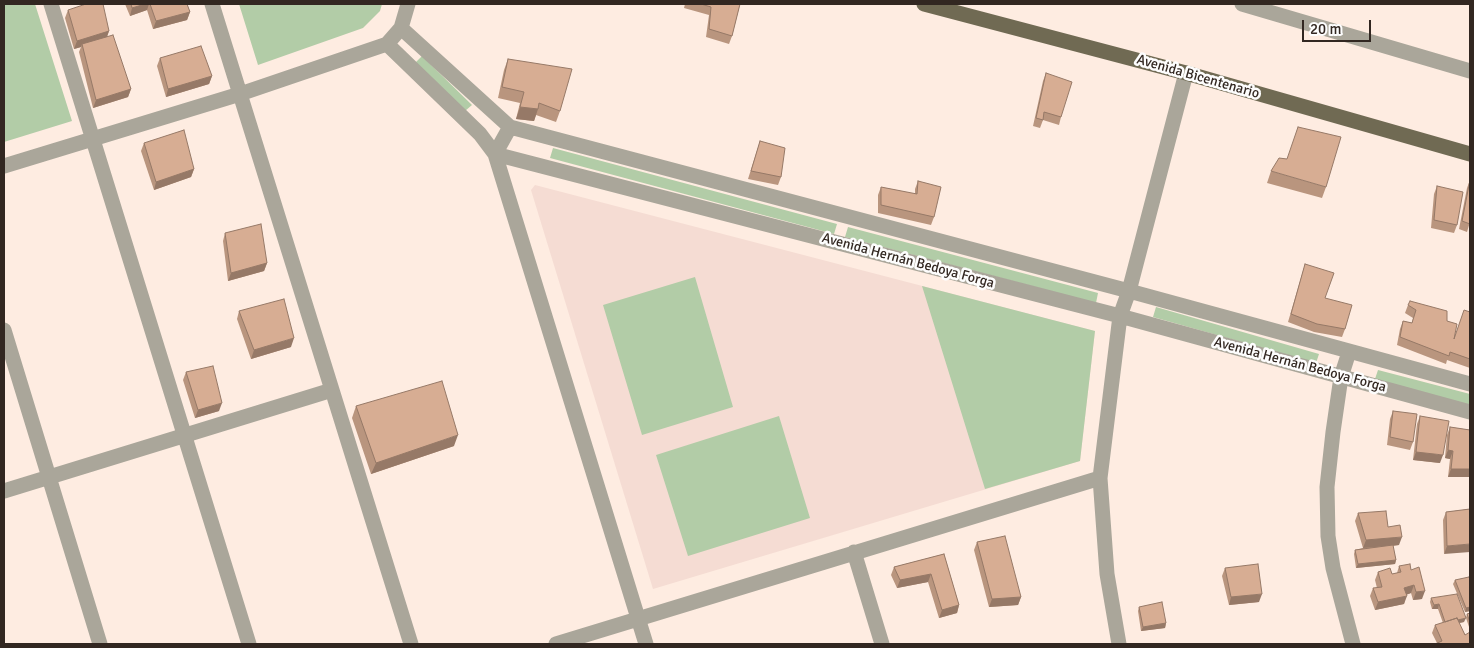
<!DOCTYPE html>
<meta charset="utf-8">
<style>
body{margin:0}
#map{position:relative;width:1474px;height:648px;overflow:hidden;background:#feece1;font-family:Signika,sans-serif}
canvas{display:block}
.frame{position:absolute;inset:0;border:5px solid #322721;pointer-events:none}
.scale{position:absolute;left:1302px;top:20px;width:69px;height:22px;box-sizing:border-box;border:2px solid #322721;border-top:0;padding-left:6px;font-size:15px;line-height:18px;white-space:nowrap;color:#322721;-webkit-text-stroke:4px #fdfdfd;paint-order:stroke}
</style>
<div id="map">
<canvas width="1474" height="648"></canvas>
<div class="frame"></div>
<div class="scale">20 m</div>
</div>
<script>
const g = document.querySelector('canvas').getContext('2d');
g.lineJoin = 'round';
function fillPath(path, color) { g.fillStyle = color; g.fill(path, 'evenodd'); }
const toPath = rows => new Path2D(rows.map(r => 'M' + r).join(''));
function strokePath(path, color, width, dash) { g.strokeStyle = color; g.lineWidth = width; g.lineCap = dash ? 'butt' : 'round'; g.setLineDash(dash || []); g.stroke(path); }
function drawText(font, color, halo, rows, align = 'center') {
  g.font = font + ' Signika,sans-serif'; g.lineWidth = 5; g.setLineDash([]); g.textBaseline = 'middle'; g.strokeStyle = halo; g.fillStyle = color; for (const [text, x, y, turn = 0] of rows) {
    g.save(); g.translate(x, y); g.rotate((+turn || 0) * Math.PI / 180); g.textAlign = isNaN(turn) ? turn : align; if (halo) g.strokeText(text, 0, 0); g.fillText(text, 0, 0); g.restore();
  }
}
const education = toPath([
 [535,185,1095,331,1080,461,653,589,531,190]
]);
const green = toPath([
 [4,4,35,4,72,121,4,142],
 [239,4,382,4,380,11,363,28,258,65],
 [422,56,472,105,465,111,415,63],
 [553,148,837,224,834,234,550,158],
 [848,227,1098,293,1096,303,845,237],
 [695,277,733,407,642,435,603,305],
 [922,286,1095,331,1080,461,985,489],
 [1156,307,1319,354,1316,363,1153,317],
 [1378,370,1470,394,1470,405,1375,379],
 [779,416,810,518,688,556,656,455]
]);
const minor = toPath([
 [51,4,249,644],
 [212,4,411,644],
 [1242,4,1470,71],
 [401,28,510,127,1129,291,1470,384],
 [387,44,480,134,495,154,1120,316,1470,412],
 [510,127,495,154,646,644],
 [4,166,240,94,387,44,401,28,408,4],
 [4,330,100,644],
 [1349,352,1341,377,1333,432,1327,487,1328,536,1333,568,1353,644],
 [4,491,332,390],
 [854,552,882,644],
 [556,644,1100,478],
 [1119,644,1107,574,1100,478,1120,316,1129,291,1186,73]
]);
const major = toPath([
 [924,4,1186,73,1470,154]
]);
const wall = toPath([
 [125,4,187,4,190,12,187,20,153,29,147,10,130,16],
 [685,4,740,4,732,36,729,44,706,37,709,15,684,8],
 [68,10,109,31,107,37,131,89,128,97,93,108,79,52,81,47,74,49,65,18],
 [160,58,212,76,209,84,166,97,157,66],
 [508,59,560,111,556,122,536,115,534,121,516,119,520,103,498,98,504,70],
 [1046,73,1061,117,1059,125,1043,120,1040,128,1033,126,1043,81],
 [760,141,781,177,778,185,748,179],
 [144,143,194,169,191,177,154,190,141,151],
 [1271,171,1326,187,1322,198,1267,183],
 [1470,180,1470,222,1467,232,1459,229,1467,188],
 [918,181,934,217,931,225,878,213,878,195,881,187,915,194,915,189],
 [1437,186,1457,225,1454,233,1431,228,1434,194],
 [225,233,267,263,264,271,228,281,223,241],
 [1305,264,1325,298,1345,329,1342,337,1314,332,1288,322],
 [1408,305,1447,321,1455,337,1470,312,1470,368,1447,360,1446,364,1397,345,1400,329,1403,321,1412,323,1413,318,1405,313],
 [239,311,291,347,251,359,237,319],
 [186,372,219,411,195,418,183,380],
 [356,406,454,446,371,474,352,418],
 [1393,411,1413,442,1410,450,1387,445,1390,419],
 [1420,416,1440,463,1413,460,1417,424],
 [1450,427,1470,430,1470,477,1448,477,1450,459,1445,458,1447,435],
 [1470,509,1444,554,1443,520,1446,512],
 [1358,513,1388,527,1399,545,1393,546,1396,560,1395,564,1356,568,1354,554,1355,550,1363,548,1355,521],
 [977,542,1021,597,1018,605,989,607,974,550],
 [944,554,959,605,957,613,939,618,928,582,897,588,891,575,894,567],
 [1399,566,1411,570,1422,599,1413,600,1411,593,1406,595,1404,604,1375,610,1370,596,1373,588,1377,588,1375,580,1378,572,1392,574,1397,573],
 [1225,568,1259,602,1229,605,1222,576],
 [1455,580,1470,580,1470,611,1465,612,1453,584],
 [1431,598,1464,622,1459,623,1470,644,1437,643,1432,633,1435,625,1443,623,1438,609,1432,609,1430,602],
 [1139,607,1166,623,1165,628,1141,631,1138,611],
 [1470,613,1470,630,1466,618,1467,614]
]);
const shadedWall = toPath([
 [145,4,149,4,147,10,130,16,132,8],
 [190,12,187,20,153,29,156,21],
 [109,31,106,39,82,44,81,47,74,49,77,41],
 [212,76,209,84,166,97,168,89],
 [131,89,128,97,93,108,96,100],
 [520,107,538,109,534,121,516,119],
 [194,169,191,177,154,190,156,182],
 [267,263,264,271,228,281,231,273],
 [294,338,291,347,251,359,254,350],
 [222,403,219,411,195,418,198,410],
 [458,435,454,446,371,474,376,463],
 [1448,450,1453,451,1450,459,1445,458],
 [1416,452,1443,455,1440,463,1413,460],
 [1451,469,1470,469,1470,477,1448,477],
 [1402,537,1399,545,1363,548,1366,540],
 [1470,544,1470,552,1444,554,1447,546],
 [1396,560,1395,564,1356,568,1358,564],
 [931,574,928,582,897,588,900,580],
 [1414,585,1411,593,1402,596,1404,588],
 [1425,591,1422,599,1413,600,1416,592],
 [1262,594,1259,602,1229,605,1231,597],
 [1407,596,1404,604,1375,610,1378,602],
 [1021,597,1018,605,989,607,992,599],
 [1439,604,1438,609,1432,609,1434,605],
 [959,605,957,613,939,618,942,610],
 [1470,607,1470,611,1465,612,1466,608],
 [1466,618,1464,622,1444,626,1445,622],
 [1166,623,1165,628,1141,631,1143,627]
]);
const building = toPath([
 [86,4,103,4,109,31,77,41,68,10,86,4],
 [131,4,145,4,132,8,131,4],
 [150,4,187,4,190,12,156,21,150,4],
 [701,4,740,4,732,36,709,29,711,7,701,4],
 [113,35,131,89,96,100,82,44,113,35],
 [201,46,212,76,168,89,160,58,201,46],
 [508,59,572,69,560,111,539,103,538,109,520,107,524,92,502,87,508,59],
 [1046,73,1072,82,1061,117,1044,112,1043,120,1036,118,1046,73],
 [1298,127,1341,137,1326,187,1271,171,1279,158,1287,159,1298,127],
 [184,130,194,169,156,182,144,143,184,130],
 [760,141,785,148,781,177,751,171,760,141],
 [1470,180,1470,224,1462,221,1470,180],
 [918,181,941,187,934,217,881,205,881,187,917,194,918,181],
 [1437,186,1463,192,1457,225,1434,220,1437,186],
 [261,224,267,263,231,273,225,233,261,224],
 [1305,264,1334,273,1325,298,1352,305,1345,329,1317,324,1291,314,1305,264],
 [284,299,294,338,254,350,239,311,284,299],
 [1410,301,1447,311,1447,321,1457,324,1454,339,1464,310,1470,312,1470,359,1450,352,1449,356,1400,337,1403,321,1412,323,1416,310,1408,305,1410,301],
 [213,366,222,403,198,410,186,372,213,366],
 [442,381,458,435,376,463,356,406,442,381],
 [1393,411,1417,414,1413,442,1390,437,1393,411],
 [1420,416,1449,421,1443,455,1416,452,1420,416],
 [1450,427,1470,430,1470,469,1451,469,1453,451,1448,450,1450,427],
 [1470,509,1470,544,1447,546,1446,512,1470,509],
 [1386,511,1388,527,1400,525,1402,537,1366,540,1358,513,1386,511],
 [1005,536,1021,597,992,599,977,542,1005,536],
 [1393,545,1396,560,1358,564,1355,550,1393,545],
 [944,554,959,605,942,610,931,574,900,580,894,567,944,554],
 [1258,564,1262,594,1231,597,1225,568,1258,564],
 [1410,564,1411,570,1419,567,1425,591,1416,592,1414,585,1404,588,1407,596,1378,602,1373,588,1382,587,1378,572,1390,568,1392,574,1401,572,1399,566,1410,564],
 [1469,577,1470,580,1470,607,1466,608,1455,580,1469,577],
 [1457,594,1466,618,1458,620,1457,618,1445,622,1439,604,1434,605,1431,598,1457,594],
 [1162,602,1166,623,1143,627,1139,607,1162,602],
 [1470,613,1470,622,1467,614,1470,613],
 [1457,618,1465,635,1470,632,1470,644,1435,644,1442,641,1435,625,1457,618]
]);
const streetNames = [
 ["Avenida Bicentenario",1198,77,16],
 ["Avenida Hernán Bedoya Forga",908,261,15],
 ["Avenida Hernán Bedoya Forga",1300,365,15]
];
fillPath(education, '#f5dcd3');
fillPath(green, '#b2cca7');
strokePath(minor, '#aaa69a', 15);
strokePath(major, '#706a53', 15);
fillPath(wall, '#b9957e');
fillPath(shadedWall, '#967967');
fillPath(building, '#d7ad93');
strokePath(building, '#967967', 1);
drawText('14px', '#322721', '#fdfdfd', streetNames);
</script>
